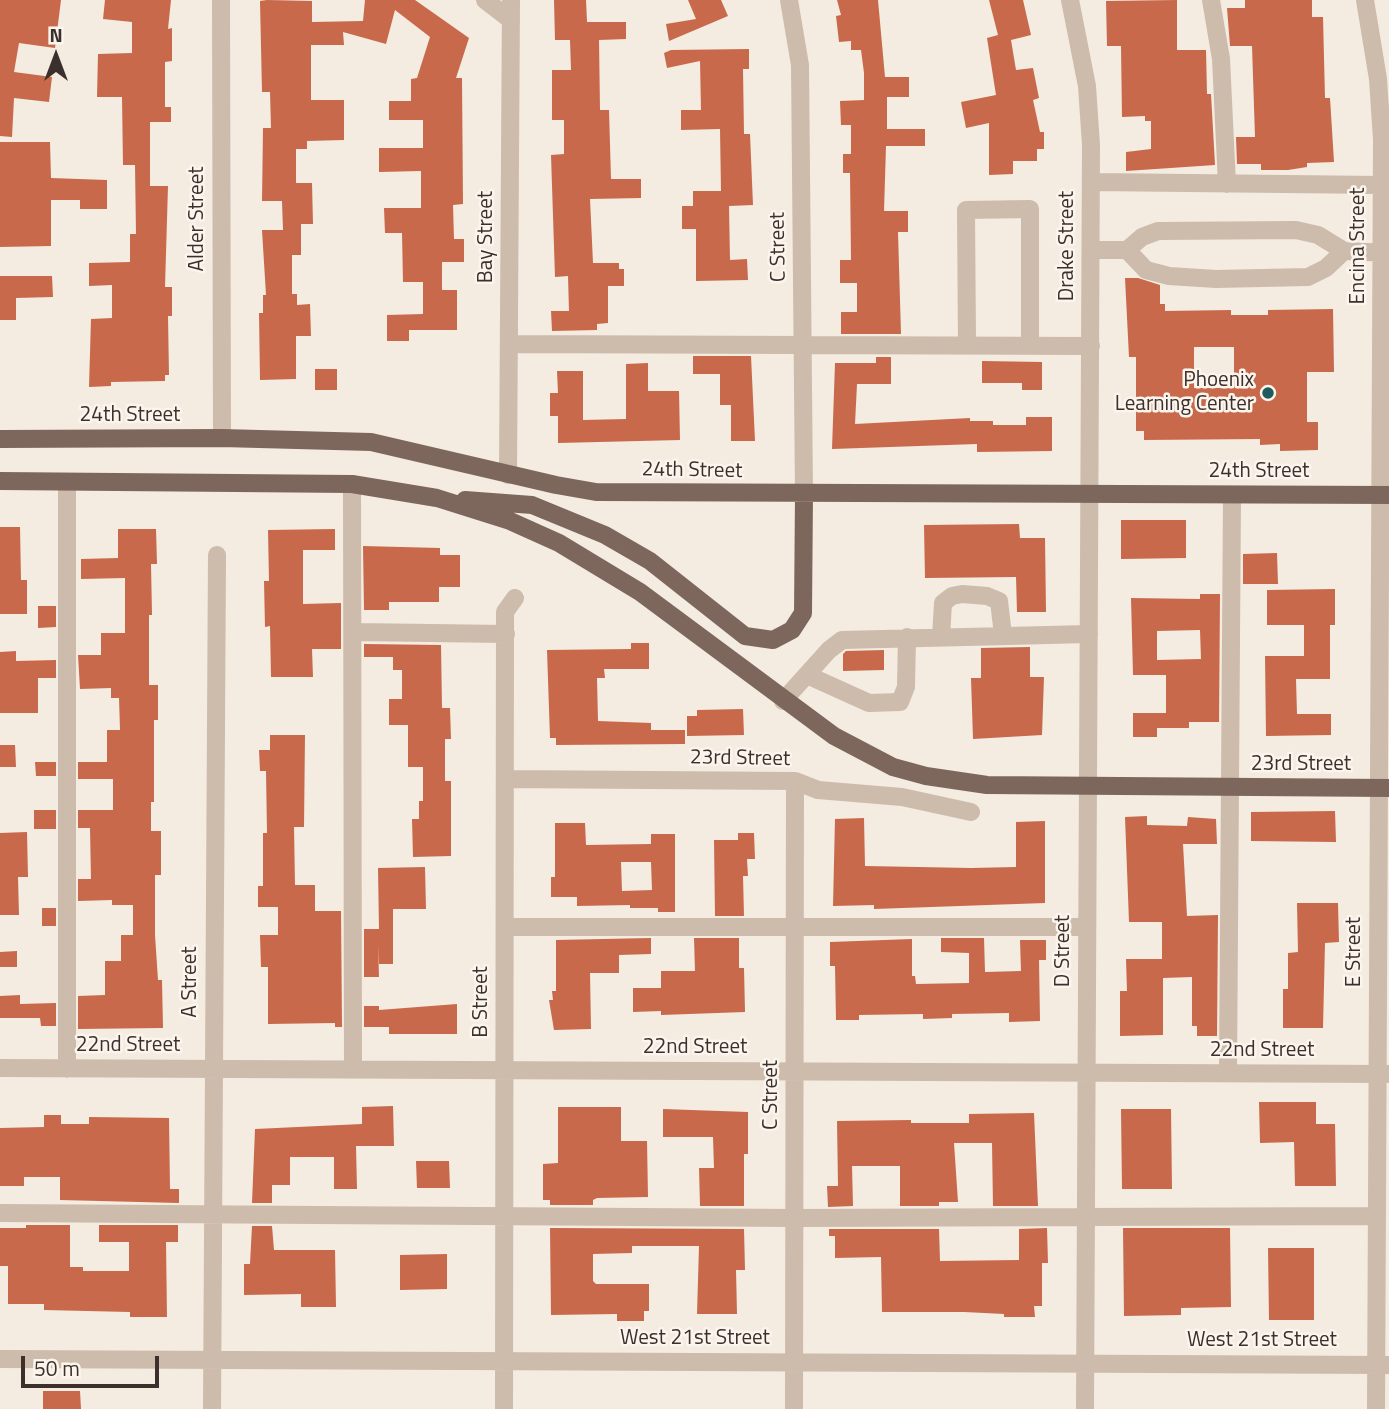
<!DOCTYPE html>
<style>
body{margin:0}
#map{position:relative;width:1389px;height:1409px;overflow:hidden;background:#f4ebe1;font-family:"Titillium Web",sans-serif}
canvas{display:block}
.north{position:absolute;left:21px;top:21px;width:70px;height:70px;-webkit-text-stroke:5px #fbf5ee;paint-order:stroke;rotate:0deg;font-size:19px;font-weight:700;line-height:28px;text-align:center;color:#3b302b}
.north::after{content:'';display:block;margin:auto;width:24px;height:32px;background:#3b302b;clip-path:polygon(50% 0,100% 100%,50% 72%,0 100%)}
.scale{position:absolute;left:21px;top:1356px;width:138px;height:32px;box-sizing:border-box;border:4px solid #3b302b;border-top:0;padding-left:9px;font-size:21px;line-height:24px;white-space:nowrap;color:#3b302b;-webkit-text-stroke:5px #fbf5ee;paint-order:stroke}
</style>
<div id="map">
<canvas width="1389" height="1409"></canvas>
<div class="north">N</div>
<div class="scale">50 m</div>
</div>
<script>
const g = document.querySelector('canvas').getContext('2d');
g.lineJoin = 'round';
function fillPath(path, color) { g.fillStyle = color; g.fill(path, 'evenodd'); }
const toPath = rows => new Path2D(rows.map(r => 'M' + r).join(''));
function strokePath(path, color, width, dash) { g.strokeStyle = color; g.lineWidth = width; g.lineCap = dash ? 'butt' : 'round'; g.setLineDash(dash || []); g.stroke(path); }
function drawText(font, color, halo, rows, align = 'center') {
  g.font = font + ' "Titillium Web",sans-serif'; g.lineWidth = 5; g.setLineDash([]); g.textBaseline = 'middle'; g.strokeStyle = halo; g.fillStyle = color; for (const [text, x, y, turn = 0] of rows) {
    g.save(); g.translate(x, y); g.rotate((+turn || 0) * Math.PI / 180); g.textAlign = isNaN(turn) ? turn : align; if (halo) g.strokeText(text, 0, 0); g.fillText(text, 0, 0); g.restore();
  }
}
const building = toPath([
 [0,0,61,0,55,48,19,43,14,72,52,77,49,102,14,98,12,137,0,136],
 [105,0,171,0,168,29,172,28,172,61,165,62,165,107,171,107,171,122,150,122,150,186,168,186,165,287,172,287,172,316,168,316,169,375,165,375,165,381,111,382,111,386,89,387,91,319,112,318,112,285,89,286,89,263,130,262,130,234,136,234,135,165,123,165,122,97,97,97,98,54,132,53,132,22,103,19],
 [267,0,312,1,312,22,363,21,365,0,415,0,469,38,456,78,462,78,463,204,453,205,454,239,464,239,464,262,442,262,442,290,457,290,457,330,409,330,409,341,387,341,387,315,423,314,423,282,403,282,402,233,385,233,384,208,421,208,421,171,379,172,379,148,423,148,423,120,389,120,389,101,411,101,411,79,417,78,430,37,395,10,386,44,343,32,344,45,311,45,311,100,344,100,344,140,307,141,307,149,296,149,296,183,312,183,313,224,301,224,301,255,292,255,292,294,297,294,297,305,310,304,311,336,296,336,296,379,260,380,259,313,263,313,263,295,266,295,262,230,283,230,282,201,262,201,263,128,271,128,270,92,262,92,260,1],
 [554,0,586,0,587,22,626,22,626,39,599,40,600,110,609,110,611,179,641,179,641,198,590,199,593,263,619,263,619,269,624,269,624,286,608,286,608,323,597,324,597,330,552,331,551,311,569,311,568,276,555,277,551,155,564,154,564,120,552,120,552,70,571,70,570,40,555,40],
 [688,0,721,0,728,16,669,41,666,24,696,19],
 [837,0,878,0,885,77,909,77,909,97,887,97,887,129,925,129,925,146,886,146,884,211,908,211,908,232,898,232,901,334,841,334,841,312,857,312,857,283,840,283,840,260,851,260,850,173,843,173,843,154,851,154,851,125,841,125,840,101,864,100,864,73,861,50,851,50,851,41,839,42,836,16,841,15],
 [989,0,1023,0,1031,35,1011,40,1016,70,1033,68,1039,98,1033,100,1040,132,1044,132,1044,149,1037,149,1037,161,1013,161,1013,174,989,175,989,123,966,128,961,102,996,95,987,38,998,35],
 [1177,0,1177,50,1206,50,1207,94,1211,94,1215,165,1126,171,1126,152,1151,149,1151,121,1145,121,1145,116,1122,117,1121,46,1107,46,1106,1],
 [1245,0,1312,0,1312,17,1323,17,1325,98,1330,98,1334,162,1307,163,1307,167,1288,170,1261,170,1261,164,1237,164,1236,137,1255,137,1252,46,1230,46,1227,8,1245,8],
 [749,49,749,69,743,69,744,134,750,134,753,205,729,206,730,260,747,259,748,280,696,281,696,229,682,229,682,206,693,206,693,191,721,191,720,129,681,130,681,110,701,110,700,61,667,68,664,53,671,50],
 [0,142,50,142,51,178,107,180,107,209,80,209,80,200,51,200,51,246,0,247],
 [0,276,52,276,53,297,16,298,16,320,0,320],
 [1125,278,1138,278,1160,285,1160,304,1165,304,1165,311,1231,310,1231,315,1268,315,1268,310,1333,309,1334,372,1307,372,1307,422,1318,422,1318,450,1280,451,1280,444,1260,445,1260,439,1144,440,1144,431,1136,431,1136,357,1129,357],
 [1194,347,1234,347,1234,388,1194,388],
 [693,356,751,356,755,441,731,441,731,405,720,405,720,374,693,374],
 [876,357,891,357,891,384,857,384,855,424,970,418,970,421,993,421,993,425,1026,425,1026,417,1052,417,1052,451,977,452,977,444,832,449,835,363,876,363],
 [982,361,1042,362,1042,390,1022,390,1022,383,982,383],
 [648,363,648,391,679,391,680,440,558,443,558,416,550,416,550,393,558,393,557,371,583,371,583,420,626,419,626,364],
 [315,369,337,369,337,390,315,390],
 [1121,520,1186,520,1186,558,1121,559],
 [1019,524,1020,538,1045,538,1046,612,1017,612,1016,577,925,578,924,525],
 [0,527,20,527,21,580,27,580,27,614,0,614],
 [118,529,156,529,157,564,151,564,152,615,149,615,149,685,158,685,158,720,154,720,154,802,151,802,151,831,161,831,161,875,155,875,155,935,158,980,162,980,163,1028,78,1029,78,996,105,995,105,961,121,961,121,935,133,935,133,905,112,905,112,900,78,901,78,879,91,879,90,828,78,828,78,810,113,810,113,779,78,779,78,762,107,762,107,730,120,730,119,698,111,698,111,688,80,689,78,655,101,655,101,633,125,633,125,578,81,579,81,559,118,558],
 [335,529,335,550,303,550,303,604,341,603,341,649,312,649,313,677,271,677,270,626,265,627,264,581,269,581,268,530],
 [363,546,440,548,440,555,460,555,460,587,439,587,439,602,389,602,389,610,364,610],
 [1277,553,1278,584,1243,584,1243,554],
 [1335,589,1335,625,1330,625,1330,679,1296,679,1297,714,1331,714,1331,735,1266,736,1265,656,1304,656,1304,625,1267,625,1267,590],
 [1200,594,1220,594,1219,722,1189,722,1189,728,1157,728,1157,737,1133,737,1133,713,1166,713,1166,675,1133,675,1131,598,1200,599],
 [1200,630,1201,659,1157,660,1157,631],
 [38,606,56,606,56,627,38,628],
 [631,643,649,643,649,669,604,669,605,678,597,678,598,721,651,723,651,730,685,730,685,744,556,745,556,738,550,738,547,650,631,649],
 [364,644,441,645,442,708,450,708,451,739,445,739,445,781,451,781,451,856,413,857,412,819,419,819,419,801,423,801,423,767,408,767,408,725,389,725,389,699,402,699,402,670,393,670,393,657,364,657],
 [1030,647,1030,677,1044,677,1042,735,973,739,971,678,981,678,981,648],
 [884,650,884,670,843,671,843,654,846,651],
 [16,651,16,661,56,660,56,678,38,678,38,713,0,713,0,652],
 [743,709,744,735,687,736,687,716,697,716,697,710],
 [270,735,305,735,304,827,294,827,295,885,315,885,315,911,341,911,342,1027,335,1027,335,1023,268,1024,268,967,261,967,260,935,278,935,278,907,258,907,258,886,263,886,263,833,267,833,266,771,260,771,259,750,270,750],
 [0,745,15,745,16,767,0,767],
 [35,762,56,762,56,776,36,776],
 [34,810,56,810,56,829,34,829],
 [1335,811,1336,842,1251,841,1251,812],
 [1147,816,1147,825,1187,826,1188,817,1216,819,1217,844,1183,844,1187,916,1218,915,1217,1036,1197,1036,1197,1026,1192,1026,1192,977,1163,978,1163,1035,1120,1036,1120,991,1127,991,1126,959,1162,959,1162,922,1129,922,1125,817],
 [864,818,865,866,971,868,1016,867,1016,822,1045,821,1045,903,874,909,874,905,833,906,835,819],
 [555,823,585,823,586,845,651,844,651,834,675,834,675,912,658,912,658,908,630,908,630,905,577,906,577,897,551,897,551,877,555,877],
 [621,862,651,862,652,890,622,891],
 [27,832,28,877,18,877,19,915,0,915,0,833],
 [738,833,754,833,755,859,747,859,748,876,743,876,744,916,715,916,714,840,738,840],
 [425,867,426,909,393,909,393,964,379,964,378,944,379,977,364,977,364,929,379,929,378,868],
 [1297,903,1338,903,1339,942,1325,943,1323,1028,1283,1028,1283,989,1288,989,1288,953,1298,952],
 [42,908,56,908,56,926,42,926],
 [651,938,651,954,619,955,619,973,590,973,591,1029,554,1030,549,1000,553,1000,552,991,556,991,556,940],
 [694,938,739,938,739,968,744,968,745,1012,661,1015,661,1011,633,1012,633,988,661,988,661,971,695,971],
 [941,938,984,938,985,972,1021,971,1020,940,1046,940,1046,960,1039,960,1040,1021,1009,1022,1009,1013,952,1014,952,1018,923,1019,923,1014,859,1015,859,1020,836,1020,835,966,830,966,830,942,912,939,912,976,915,976,916,984,969,983,969,953,941,952],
 [17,951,17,967,0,967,0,952],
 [20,995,20,1004,56,1003,56,1026,41,1026,40,1018,0,1018,0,996],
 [457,1004,457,1034,389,1034,389,1027,364,1027,364,1006,379,1006,379,1010],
 [1259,1102,1316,1102,1316,1124,1335,1124,1336,1186,1295,1186,1294,1142,1260,1143],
 [393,1106,394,1146,356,1146,357,1189,334,1189,334,1157,290,1157,290,1185,272,1185,272,1203,252,1203,255,1129,362,1124,362,1107],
 [558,1107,621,1107,621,1141,647,1141,648,1197,597,1198,593,1200,593,1205,550,1205,550,1200,543,1200,543,1164,558,1163],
 [663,1109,748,1112,748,1154,744,1154,744,1206,700,1206,699,1168,714,1168,713,1137,663,1137],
 [1121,1109,1171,1109,1172,1189,1122,1189],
 [1034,1113,1038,1206,993,1206,992,1143,954,1143,958,1202,939,1202,939,1206,900,1206,900,1166,852,1166,853,1206,828,1207,827,1186,838,1186,837,1121,911,1120,911,1123,969,1123,969,1114],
 [44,1115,61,1115,61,1124,89,1124,89,1117,169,1118,170,1189,179,1189,179,1203,60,1200,60,1177,24,1177,24,1186,0,1186,0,1128,44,1127],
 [416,1161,449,1161,450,1188,417,1188],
 [26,1225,70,1225,70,1267,83,1267,83,1271,129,1271,129,1242,99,1242,99,1225,178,1225,178,1242,166,1242,167,1317,130,1317,130,1312,44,1310,44,1304,8,1304,8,1266,0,1266,0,1228,26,1228],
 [252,1226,272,1226,274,1250,335,1250,336,1307,301,1307,301,1294,244,1295,244,1264,250,1264],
 [550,1228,744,1229,745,1270,736,1270,737,1314,697,1314,699,1246,632,1246,632,1253,593,1254,593,1281,596,1284,649,1284,649,1311,644,1311,644,1321,617,1321,617,1314,551,1315],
 [1047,1228,1048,1263,1042,1263,1042,1306,1034,1306,1035,1317,1004,1317,1004,1314,964,1312,882,1312,881,1257,835,1258,835,1236,829,1236,829,1229,939,1229,940,1261,1019,1260,1019,1229],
 [1123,1228,1230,1228,1231,1307,1181,1308,1181,1315,1124,1316],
 [1268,1248,1314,1248,1314,1320,1269,1320],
 [447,1254,447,1289,400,1290,400,1255],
 [43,1391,80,1391,81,1409,43,1409]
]);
const minor = toPath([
 [221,0,222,438],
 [485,0,511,20],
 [789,0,800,65,804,494],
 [1070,0,1087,86,1091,145,1085,1409],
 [1211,0,1221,59,1227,184],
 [1365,0,1378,79,1382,140,1376,1409],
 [1091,182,1382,185],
 [1091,250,1127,250,1142,237,1158,231,1296,230,1318,235,1344,251,1389,253],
 [1127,250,1146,270,1169,276,1216,279,1308,277,1326,268,1344,251],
 [509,344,1091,346],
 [967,345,966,210,1030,209,1030,346],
 [508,475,511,0],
 [67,482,67,1069],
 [352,484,353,1069],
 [354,632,506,634],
 [941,637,943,603,952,596,962,594,987,596,999,601,1003,635],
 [807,675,869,703,900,702,906,687,907,637],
 [783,701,829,650,842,640,1089,634],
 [506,779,795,781,818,790,902,797,971,812],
 [506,927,1086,927],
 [0,1068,1389,1074],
 [1228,1073,1232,495],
 [0,1213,795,1218,1376,1216],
 [0,1359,1389,1365],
 [212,1409,217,555],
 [504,1409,505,612,515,598],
 [794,1409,795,781]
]);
const major = toPath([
 [0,439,222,438,371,442,556,485,596,492,1389,495],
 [0,481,352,484,437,498,510,521,559,543,640,592,834,736,893,767,926,776,987,785,1389,788],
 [465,500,532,505,605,535,650,561,745,636,773,640,792,630,803,613,804,494]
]);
const markers = [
 [1268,393,7,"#1f5a5e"]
];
const streetNames = [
 ["Alder Street",198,219,-90],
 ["Bay Street",487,237,-90],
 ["Drake Street",1068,246,-90],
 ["Encina Street",1359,246,-90],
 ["C Street",779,247,-91],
 ["24th Street",130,416],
 ["24th Street",692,471,1],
 ["24th Street",1259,472],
 ["23rd Street",740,759,1],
 ["23rd Street",1301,765],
 ["D Street",1064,951,-90],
 ["E Street",1355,952,-90],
 ["A Street",191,982,-90],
 ["B Street",482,1002,-90],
 ["22nd Street",128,1046],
 ["22nd Street",695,1048],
 ["22nd Street",1262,1051],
 ["C Street",772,1095,-90],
 ["West 21st Street",695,1339],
 ["West 21st Street",1262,1341]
];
const poiNames = [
 ["Phoenix",1254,381],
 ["Learning Center",1254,405]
];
fillPath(building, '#c8694b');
strokePath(minor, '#cdbbac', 18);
strokePath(major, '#7d675c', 18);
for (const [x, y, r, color] of markers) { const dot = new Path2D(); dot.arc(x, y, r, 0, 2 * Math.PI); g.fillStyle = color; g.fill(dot); strokePath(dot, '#fbf5ee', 2.5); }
drawText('21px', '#3b302b', '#fbf5ee', streetNames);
drawText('21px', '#3b302b', '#fbf5ee', poiNames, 'right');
</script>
